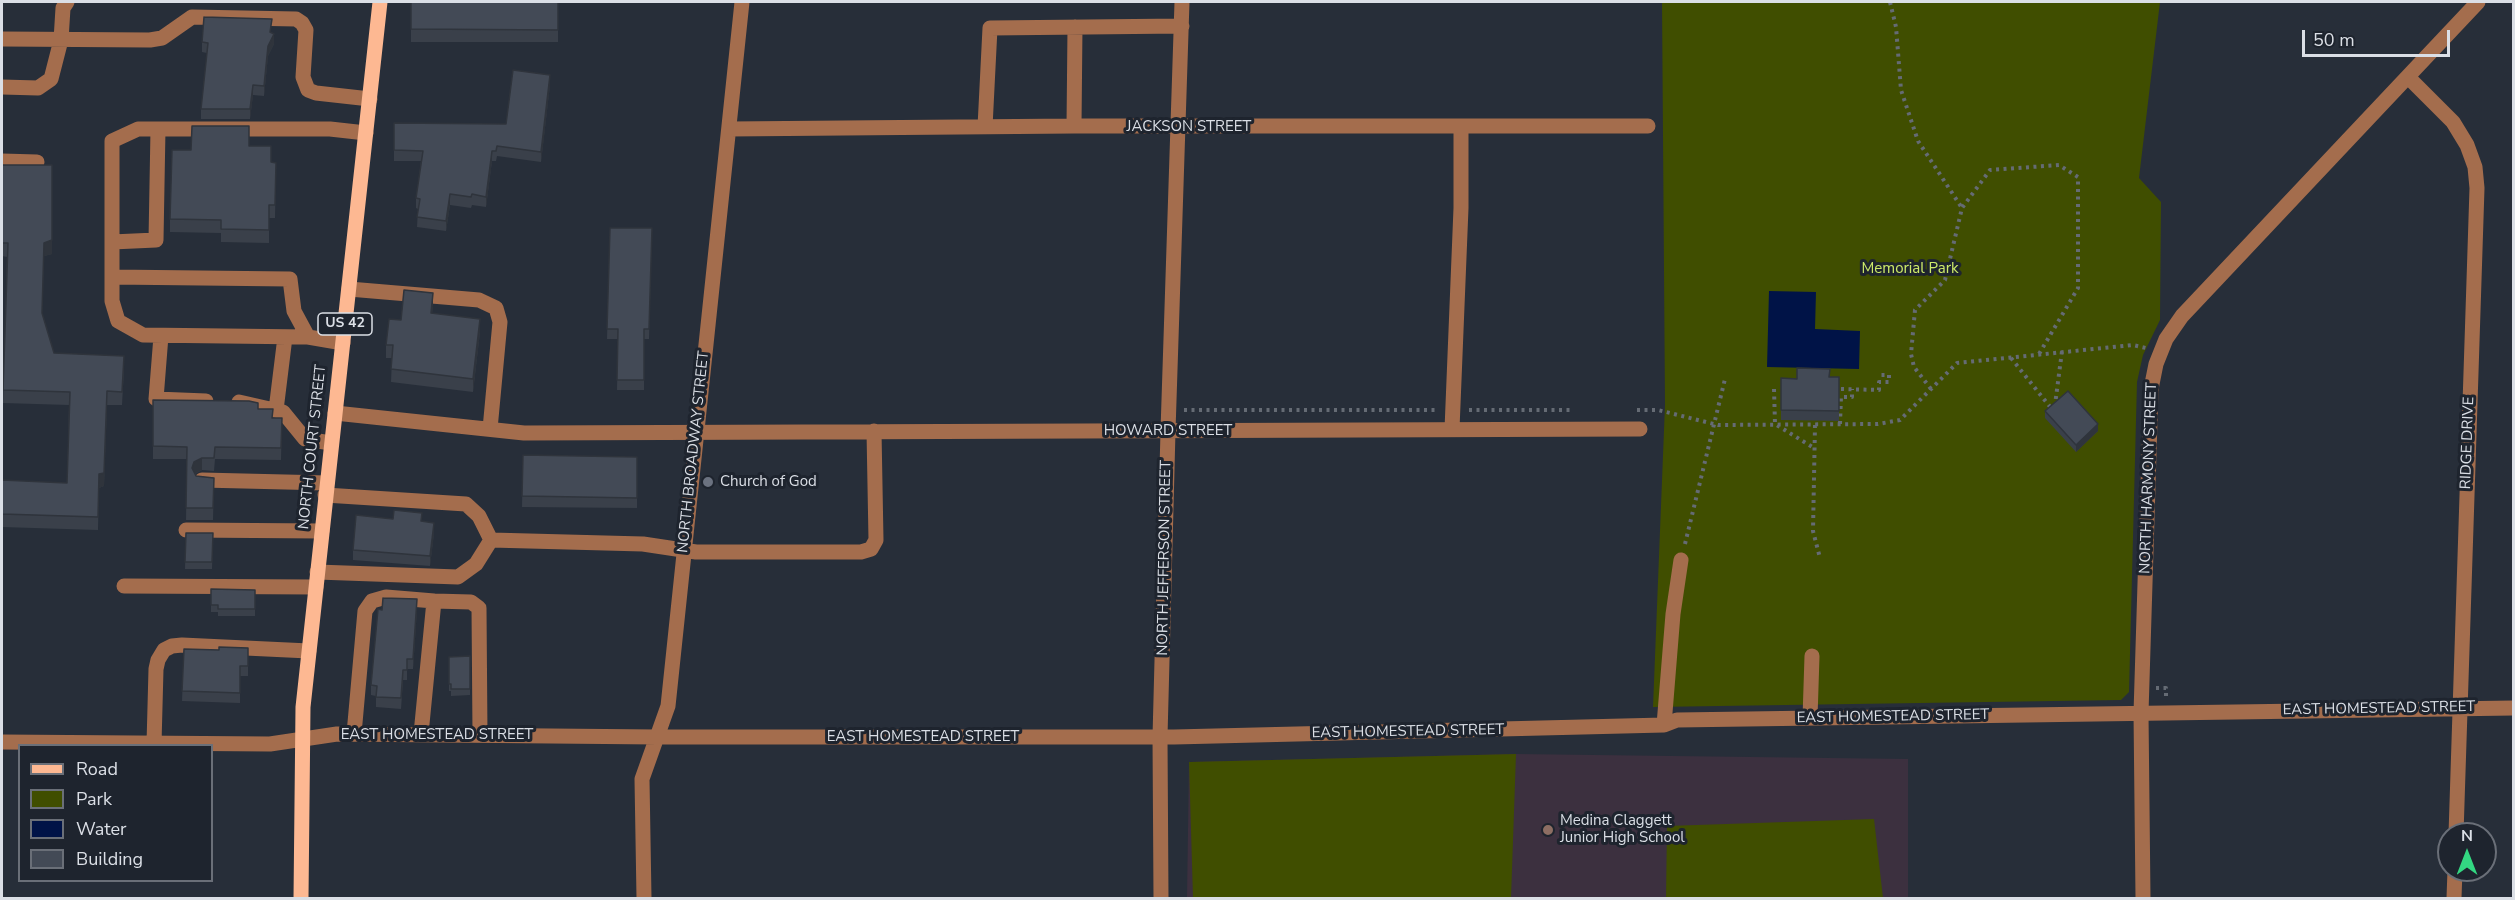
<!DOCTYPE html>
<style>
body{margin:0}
#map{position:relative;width:2515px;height:900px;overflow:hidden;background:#272e39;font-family:"Nunito Sans",sans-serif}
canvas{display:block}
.frame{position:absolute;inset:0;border:3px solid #dbdfe6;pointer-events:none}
.legend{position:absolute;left:18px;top:744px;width:195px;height:138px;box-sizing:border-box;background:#1e242e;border:2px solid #6a6f78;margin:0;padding:8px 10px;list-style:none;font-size:18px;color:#dbdfe6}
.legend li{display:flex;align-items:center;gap:12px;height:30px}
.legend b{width:30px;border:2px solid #6a6f78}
.north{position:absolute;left:2437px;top:822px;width:60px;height:60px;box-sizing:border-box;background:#1e242e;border:2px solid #6a6f78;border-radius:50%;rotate:0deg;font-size:16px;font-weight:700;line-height:24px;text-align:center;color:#dbdfe6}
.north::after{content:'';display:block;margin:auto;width:21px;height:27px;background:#33d882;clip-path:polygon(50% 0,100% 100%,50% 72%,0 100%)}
.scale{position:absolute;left:2302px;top:30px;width:148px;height:27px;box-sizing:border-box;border:3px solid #dbdfe6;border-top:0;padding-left:8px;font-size:18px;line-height:21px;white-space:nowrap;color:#dbdfe6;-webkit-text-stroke:4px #1e242e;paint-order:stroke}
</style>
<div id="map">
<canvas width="2515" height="900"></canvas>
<div class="frame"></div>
<ul class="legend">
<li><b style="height:8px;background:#fdb892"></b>Road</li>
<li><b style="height:16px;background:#404e00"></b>Park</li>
<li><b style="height:16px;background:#001347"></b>Water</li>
<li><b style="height:16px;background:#434a56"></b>Building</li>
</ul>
<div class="north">N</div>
<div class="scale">50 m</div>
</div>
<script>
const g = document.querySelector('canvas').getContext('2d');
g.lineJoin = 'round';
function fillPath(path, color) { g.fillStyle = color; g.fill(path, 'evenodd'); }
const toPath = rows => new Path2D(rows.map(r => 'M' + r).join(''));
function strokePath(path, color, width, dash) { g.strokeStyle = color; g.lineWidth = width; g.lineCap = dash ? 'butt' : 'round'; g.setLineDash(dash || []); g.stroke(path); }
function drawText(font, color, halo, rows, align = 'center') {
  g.font = font + ' "Nunito Sans",sans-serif'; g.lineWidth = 6; g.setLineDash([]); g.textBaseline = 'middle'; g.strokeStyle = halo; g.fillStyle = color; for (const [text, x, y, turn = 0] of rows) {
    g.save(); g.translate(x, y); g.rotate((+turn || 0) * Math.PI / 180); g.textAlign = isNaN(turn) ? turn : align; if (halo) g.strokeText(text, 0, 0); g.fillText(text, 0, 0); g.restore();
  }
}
const education = toPath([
 [1516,754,1908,759,1908,898,1187,898,1189,762]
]);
const green = toPath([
 [1662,2,2160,2,2139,178,2161,202,2160,320,2143,355,2137,382,2129,692,2121,700,1653,707,1665,405],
 [1516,754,1511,898,1193,898,1189,762],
 [1874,819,1883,898,1666,898,1667,826]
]);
const water = toPath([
 [1769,291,1816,292,1815,329,1860,331,1859,369,1767,367]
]);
const path = toPath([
 [1890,2,1896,27,1901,90,1918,141,1962,208],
 [2011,358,2051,408,2055,405,2062,351],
 [1774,389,1775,424,1814,448],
 [1841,389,1879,390,1879,382,1889,382,1889,375,1878,375],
 [1931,389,1914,367,1911,354,1915,310,1945,280,1962,208,1990,170,2059,165,2078,177,2078,288,2039,354],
 [1184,410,1438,410],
 [1469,410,1570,410],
 [1637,410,1658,410,1718,425,1878,424,1900,420,1957,363,2133,345,2146,348],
 [1840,424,1841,397,1852,397,1852,389],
 [1815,425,1813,531,1820,558],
 [1685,544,1725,379],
 [2156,688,2166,688,2166,698]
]);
const minor = toPath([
 [2,39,150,40,162,38,192,17,296,19,302,23,306,30,303,77,308,90,316,93,370,99],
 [2408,77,2453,122,2467,145,2475,167,2477,188,2456,834],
 [2,87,38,88,51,79,61,40,63,8,67,2],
 [1074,126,1075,27],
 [985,127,990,28,1182,26],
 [729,129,1074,126,1648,126],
 [2,161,37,162],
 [112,242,156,240,158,129],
 [112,277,290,279,294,311,308,337],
 [349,289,479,300,496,308,500,322,490,429],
 [161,336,156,399,206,401],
 [343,343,308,337,143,335,118,321,112,301,112,141,138,129,330,129,366,133],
 [239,402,283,412,305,439,331,443],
 [276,410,285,337],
 [335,413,524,433,1640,429],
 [1452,429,1461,208,1461,126],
 [202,480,327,483],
 [325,495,466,504,479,516,491,540,643,544,696,552,861,552,871,549,876,540,874,431],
 [186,530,322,531],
 [317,572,458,577,476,564,491,540],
 [124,586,316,587],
 [434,601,471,602,479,608,480,735],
 [1810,718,1812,656],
 [1664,725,1673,614,1681,560],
 [354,734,365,611,372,601,386,597,434,601,421,734],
 [2,742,270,744,337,734,658,737,1174,737,1664,725,1677,720,2514,708],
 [154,744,156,669,158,660,164,650,172,646,182,645,309,651],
 [644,898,642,779,668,706,742,2],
 [1161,898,1160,737,1168,431,1182,2],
 [2143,898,2141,713,2151,389,2156,364,2166,339,2182,316,2478,2],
 [2454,898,2455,870]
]);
const major = toPath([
 [301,898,303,707,380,2]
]);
const wall = toPath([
 [411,2,558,2,558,42,411,42],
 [271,33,274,44,268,56,264,96,253,95,250,119,201,119,201,109,207,53,202,52,202,42],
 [550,85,541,162,497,156,496,161,492,161,486,207,472,205,471,208,450,205,446,231,417,227,418,209,416,208,416,198,421,161,394,161,394,123,506,124],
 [249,146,271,162,276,163,275,218,269,218,269,243,221,242,221,233,170,232,170,219,191,150],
 [2,165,52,254,44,256,42,314,54,353,124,369,122,405,107,405,104,486,99,488,98,530,2,527,2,480,67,483,69,405,3,403,7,257,2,256],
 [610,228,652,228,649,339,644,339,644,390,617,390,618,339,607,339],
 [433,306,432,313,480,332,473,392,391,382,392,358,386,358,386,345,401,320],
 [1830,377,1839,377,1839,421,1781,420,1781,378,1797,379],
 [153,400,258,409,273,418,282,418,281,460,215,459,214,471,202,470,195,474,196,476,214,478,213,520,186,520,187,459,153,459],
 [2045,411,2098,431,2076,452,2045,418],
 [523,455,637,457,637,508,522,507],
 [422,522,434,533,430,566,353,560,353,550],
 [186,533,213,533,212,569,185,569],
 [211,589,255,590,255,616,218,616,218,612,211,612],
 [417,609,413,669,407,669,407,680,403,680,401,709,376,707,376,696,371,695,371,685],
 [248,648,248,676,240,676,240,703,182,701,184,649,219,650],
 [470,656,470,695,451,696,451,691,449,691,449,657]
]);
const shadedWall = toPath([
 [274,34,274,44,268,56,264,96,264,86,268,46],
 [550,75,550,85,541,162,541,152],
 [253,85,253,95,250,119,250,109],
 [492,151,492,161,486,207,486,197],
 [450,194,450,205,446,231,446,221],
 [52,240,52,254,44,256,44,243],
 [433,293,433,306,431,326,431,313],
 [480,319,480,332,473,392,473,379],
 [107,405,104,486,99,488,98,530,99,474],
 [2098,424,2098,431,2076,452,2076,445],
 [202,458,202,470,194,474,192,468,194,462],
 [434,523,434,533,430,566,430,556],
 [417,599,417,609,413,669,413,659]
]);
const building = toPath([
 [411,2,558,2,558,30,411,29,411,2],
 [204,17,272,19,270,32,274,34,268,46,264,86,253,85,250,109,201,109,208,43,202,42,204,17],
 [513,70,550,75,541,152,497,146,496,151,492,151,486,197,472,194,471,197,450,194,446,221,417,217,420,199,416,198,423,151,394,150,394,123,506,124,513,70],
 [192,126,249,126,249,146,271,146,271,162,276,163,275,205,269,205,269,230,221,229,221,220,170,219,172,150,191,150,192,126],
 [2,165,52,165,52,240,44,243,42,313,54,353,124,356,122,392,107,391,104,473,99,474,98,517,2,514,2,480,67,483,70,392,3,390,8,243,2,243,2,165],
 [610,228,652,228,649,329,644,329,644,380,617,380,618,329,607,329,610,228],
 [404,290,433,293,431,313,480,319,473,379,391,369,393,345,386,345,389,319,401,320,404,290],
 [1797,368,1830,369,1829,377,1839,377,1839,411,1781,410,1781,378,1797,379,1797,368],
 [2068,391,2098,424,2076,445,2045,411,2068,391],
 [153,400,249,401,258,403,258,409,273,409,272,418,282,418,281,448,215,447,214,458,202,458,194,462,192,468,196,476,214,478,213,508,186,508,187,447,153,446,153,400],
 [523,455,637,457,637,498,522,496,523,455],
 [394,510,422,513,421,521,434,523,430,556,353,550,356,515,393,519,394,510],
 [186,533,213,533,212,562,185,562,186,533],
 [211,589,255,590,255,609,218,609,218,605,211,605,211,589],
 [383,598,417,599,413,659,407,659,407,670,403,670,401,698,376,697,377,686,371,685,378,609,382,610,383,598],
 [219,647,248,648,248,666,240,666,240,693,182,691,184,649,219,650,219,647],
 [470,656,470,689,451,689,451,684,449,684,449,657,470,656]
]);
const markers = [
 [708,482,6,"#6b7280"],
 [1548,830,6,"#8d6e63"]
];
const shields = [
 [345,324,54]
];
const shieldNames = [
 ["US 42",345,324]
];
const streetNames = [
 ["JACKSON STREET",1189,127],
 ["HOWARD STREET",1168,431],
 ["RIDGE DRIVE",2468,443,-88],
 ["NORTH COURT STREET",313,447,-84],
 ["NORTH BROADWAY STREET",694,452,-84],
 ["NORTH HARMONY STREET",2149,478,-88],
 ["NORTH JEFFERSON STREET",1165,558,-89],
 ["EAST HOMESTEAD STREET",2379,709,-1],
 ["EAST HOMESTEAD STREET",1893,717,-1],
 ["EAST HOMESTEAD STREET",1408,732,-1],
 ["EAST HOMESTEAD STREET",437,735],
 ["EAST HOMESTEAD STREET",923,737]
];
const parkNames = [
 ["Memorial Park",1910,269]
];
const poiNames = [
 ["Church of God",720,482],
 ["Medina Claggett",1560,821],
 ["Junior High School",1560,838]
];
fillPath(education, '#3c303f');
fillPath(green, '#404e00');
fillPath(water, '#001347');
strokePath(path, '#656b74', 4, [3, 4.5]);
strokePath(minor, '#a46d4d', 15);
strokePath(major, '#fdb892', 15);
fillPath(wall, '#3a404a');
fillPath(shadedWall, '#2f343c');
fillPath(building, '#434a56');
strokePath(building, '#2f343c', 1.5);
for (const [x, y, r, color] of markers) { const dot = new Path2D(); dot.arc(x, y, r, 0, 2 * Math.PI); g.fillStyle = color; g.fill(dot); strokePath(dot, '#1e242e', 2); }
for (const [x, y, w] of shields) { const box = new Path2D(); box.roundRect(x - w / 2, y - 11, w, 22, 4.5); g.fillStyle = '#1e242e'; g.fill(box); strokePath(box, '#dbdfe6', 1.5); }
drawText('bold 14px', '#dbdfe6', null, shieldNames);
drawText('15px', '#dbdfe6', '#1e242e', streetNames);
drawText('15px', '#cdea6a', '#1e242e', parkNames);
drawText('15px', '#dbdfe6', '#1e242e', poiNames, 'left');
</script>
